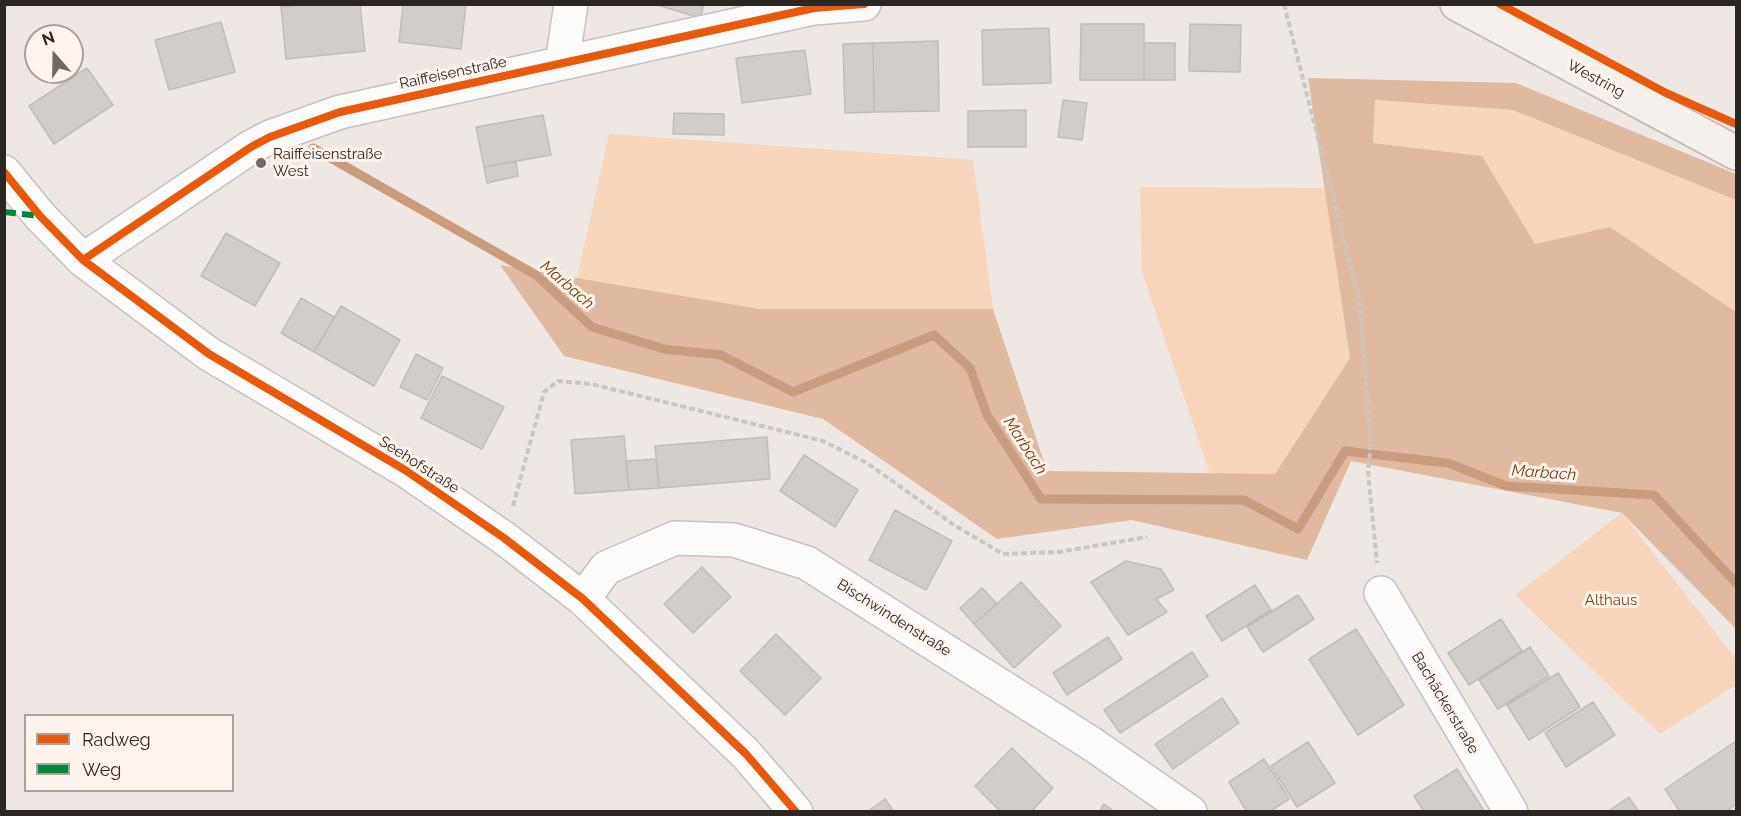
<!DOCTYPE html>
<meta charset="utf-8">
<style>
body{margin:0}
#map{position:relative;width:1741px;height:816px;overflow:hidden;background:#eee7e3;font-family:Raleway,sans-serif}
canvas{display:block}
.frame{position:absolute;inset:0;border:6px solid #2a2622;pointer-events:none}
.legend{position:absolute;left:24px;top:714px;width:210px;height:78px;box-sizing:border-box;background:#fff4ed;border:2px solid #aaa29c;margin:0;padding:8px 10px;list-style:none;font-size:18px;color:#2a2622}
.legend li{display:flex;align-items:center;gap:12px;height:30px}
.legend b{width:30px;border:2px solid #aaa29c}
.north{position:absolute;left:24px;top:24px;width:60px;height:60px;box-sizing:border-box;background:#fff4ed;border:2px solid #aaa29c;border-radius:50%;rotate:340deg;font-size:16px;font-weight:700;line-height:24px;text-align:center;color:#2a2622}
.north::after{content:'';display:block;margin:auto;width:21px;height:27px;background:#6f6a66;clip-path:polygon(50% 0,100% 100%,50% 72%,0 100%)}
</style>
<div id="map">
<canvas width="1741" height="816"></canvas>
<div class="frame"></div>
<ul class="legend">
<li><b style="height:8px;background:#e8590c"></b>Radweg</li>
<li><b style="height:8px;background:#00873e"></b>Weg</li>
</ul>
<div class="north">N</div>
</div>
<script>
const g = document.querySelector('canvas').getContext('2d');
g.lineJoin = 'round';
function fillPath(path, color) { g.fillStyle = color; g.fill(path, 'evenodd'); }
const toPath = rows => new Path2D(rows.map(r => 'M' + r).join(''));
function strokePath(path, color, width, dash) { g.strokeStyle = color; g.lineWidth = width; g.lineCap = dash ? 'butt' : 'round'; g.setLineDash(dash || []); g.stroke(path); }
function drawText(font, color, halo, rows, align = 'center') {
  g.font = font + ' Raleway,sans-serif'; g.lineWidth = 6; g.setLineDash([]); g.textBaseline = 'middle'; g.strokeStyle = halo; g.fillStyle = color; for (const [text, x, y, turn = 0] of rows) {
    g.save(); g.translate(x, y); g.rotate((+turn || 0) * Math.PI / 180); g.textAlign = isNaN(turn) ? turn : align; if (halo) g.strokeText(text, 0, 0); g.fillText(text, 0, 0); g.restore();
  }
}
const green = toPath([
 [1375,100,1513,110,1736,200,1736,312,1610,227,1535,244,1482,156,1373,143],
 [609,134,973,160,993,309,760,309,577,278],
 [1140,187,1325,188,1350,358,1275,474,1210,474,1142,272],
 [1622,513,1736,659,1736,685,1660,734,1515,595]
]);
const forest = toPath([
 [1308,78,1516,83,1736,174,1736,200,1513,110,1375,100,1373,143,1482,156,1535,244,1610,227,1736,312,1736,629,1622,513,1351,461,1307,560,1132,520,997,539,823,419,564,356,500,265,760,309,993,309,1047,471,1275,474,1350,358]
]);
const stream = toPath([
 [313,148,536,275,592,327,664,349,721,355,793,392,934,335,970,368,987,415,1041,499,1244,500,1298,529,1345,451,1448,463,1506,486,1654,495,1736,583]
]);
const building = toPath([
 [312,4,360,4,365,51,286,59,281,7,312,4],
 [403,4,466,4,461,49,399,42,403,4],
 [654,4,704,4,700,18,654,4],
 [221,22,235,72,169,90,155,40,221,22],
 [1081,24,1144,24,1144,80,1080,80,1081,24],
 [1190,24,1241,25,1240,72,1189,71,1190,24],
 [1049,28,1051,83,983,85,982,30,1049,28],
 [938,41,939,111,874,112,873,43,938,41],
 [873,43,874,112,845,113,843,44,873,43],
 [1144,43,1175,43,1175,80,1144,80,1144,43],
 [805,50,811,94,742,103,736,58,805,50],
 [87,68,113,105,54,144,29,106,87,68],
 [1063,100,1087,103,1082,140,1058,137,1063,100],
 [1026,110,1026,147,968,147,968,111,1026,110],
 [674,113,724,114,724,135,673,134,674,113],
 [543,115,551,155,484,167,476,127,543,115],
 [516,161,518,176,487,183,484,167,516,161],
 [226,233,280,263,255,306,201,276,226,233],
 [301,298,334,317,314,352,281,333,301,298],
 [341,306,400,340,374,386,314,352,341,306],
 [416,354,443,368,427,400,400,387,416,354],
 [442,376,504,407,482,449,421,418,442,376],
 [624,436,629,490,575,494,571,440,624,436],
 [767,437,770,479,659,488,655,446,767,437],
 [804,455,858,490,835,527,780,491,804,455],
 [656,459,659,488,629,490,626,461,656,459],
 [895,510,952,541,926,590,869,560,895,510],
 [1126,561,1161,569,1174,590,1156,599,1167,612,1128,635,1091,582,1126,561],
 [702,567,731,597,693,633,664,604,702,567],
 [1021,582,1061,626,1014,668,974,624,1021,582],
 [1255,585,1271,610,1222,641,1206,616,1255,585],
 [982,588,997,604,974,624,960,608,982,588],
 [1298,595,1314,619,1263,652,1247,627,1298,595],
 [1501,619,1522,651,1469,685,1448,653,1501,619],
 [1356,629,1404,705,1358,735,1309,659,1356,629],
 [776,634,821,678,785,715,740,671,776,634],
 [1108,637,1122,659,1067,695,1053,673,1108,637],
 [1530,647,1549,676,1498,709,1479,680,1530,647],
 [1192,652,1208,676,1120,733,1104,710,1192,652],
 [1558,673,1580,707,1529,740,1507,705,1558,673],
 [1222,698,1239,723,1173,769,1155,744,1222,698],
 [1593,702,1615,735,1566,767,1545,733,1593,702],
 [1736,741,1736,804,1726,812,1680,812,1665,789,1736,741],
 [1308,742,1335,783,1297,807,1271,766,1308,742],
 [1012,748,1053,788,1031,812,1001,812,975,786,1012,748],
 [1264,759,1289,799,1269,812,1247,812,1229,782,1264,759],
 [1457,769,1485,812,1424,812,1414,796,1457,769],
 [1629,797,1639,812,1607,812,1629,797],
 [885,799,894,812,867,812,885,799],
 [1104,804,1115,812,1099,812,1104,804]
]);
const path = toPath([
 [1284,4,1360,304,1371,443,1368,471,1377,563],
 [513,506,544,392,558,381,591,384,823,441,867,463,954,525,1003,554,1059,552,1147,537]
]);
const minor = toPath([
 [562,63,571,4],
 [4,172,40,216,83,260,209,354,405,470,504,538,583,599,746,754,796,812],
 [83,260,251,147,270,137,340,112,814,8,864,4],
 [1381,593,1511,812],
 [583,599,606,568,675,538,734,540,807,563,1092,744,1190,812]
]);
const primary = toPath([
 [1457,4,1736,153]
]);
const quiet = toPath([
 [4,212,40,216]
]);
const cycleway = toPath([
 [1500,4,1666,93,1736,124],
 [4,172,40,216,83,260,209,354,405,470,504,538,583,599,746,754,796,812],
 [83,260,251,147,270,137,340,112,814,8,864,4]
]);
const markers = [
 [261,163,6,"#6f6a66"]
];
const streetNames = [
 ["Raiffeisenstraße",453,73,-12],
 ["Westring",1596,79,28],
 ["Seehofstraße",419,465,33],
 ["Bischwindenstraße",894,618,32],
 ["Bachäckerstraße",1445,703,59]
];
const poiNames = [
 ["Raiffeisenstraße",273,154],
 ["West",273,171]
];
const parkNames = [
 ["Althaus",1611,600]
];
const waterNames = [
 ["Marbach",567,285,41],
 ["Marbach",1025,446,57],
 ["Marbach",1544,473,4]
];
fillPath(green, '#f7d4bc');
fillPath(forest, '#dfbaa0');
strokePath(stream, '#c89c7d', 9);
fillPath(building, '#d2cdc9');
strokePath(building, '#c2bcb9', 1.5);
strokePath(minor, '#c7c2bf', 36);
strokePath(primary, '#c1b7af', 36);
strokePath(path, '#c9c7c5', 4, [6, 3]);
strokePath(minor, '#fcfbfb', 33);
strokePath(primary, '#f6f0ec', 33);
strokePath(quiet, '#00873e', 6, [12, 6]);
strokePath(cycleway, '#e8590c', 8);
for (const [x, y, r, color] of markers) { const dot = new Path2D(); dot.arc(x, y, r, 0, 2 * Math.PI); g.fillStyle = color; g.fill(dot); strokePath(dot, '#fff4ed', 2); }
drawText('15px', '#2a2622', '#fff4ed', streetNames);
drawText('15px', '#2a2622', '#fff4ed', poiNames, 'left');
drawText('15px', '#7c420f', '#fff4ed', parkNames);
drawText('italic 16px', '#783e09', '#fff4ed', waterNames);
</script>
